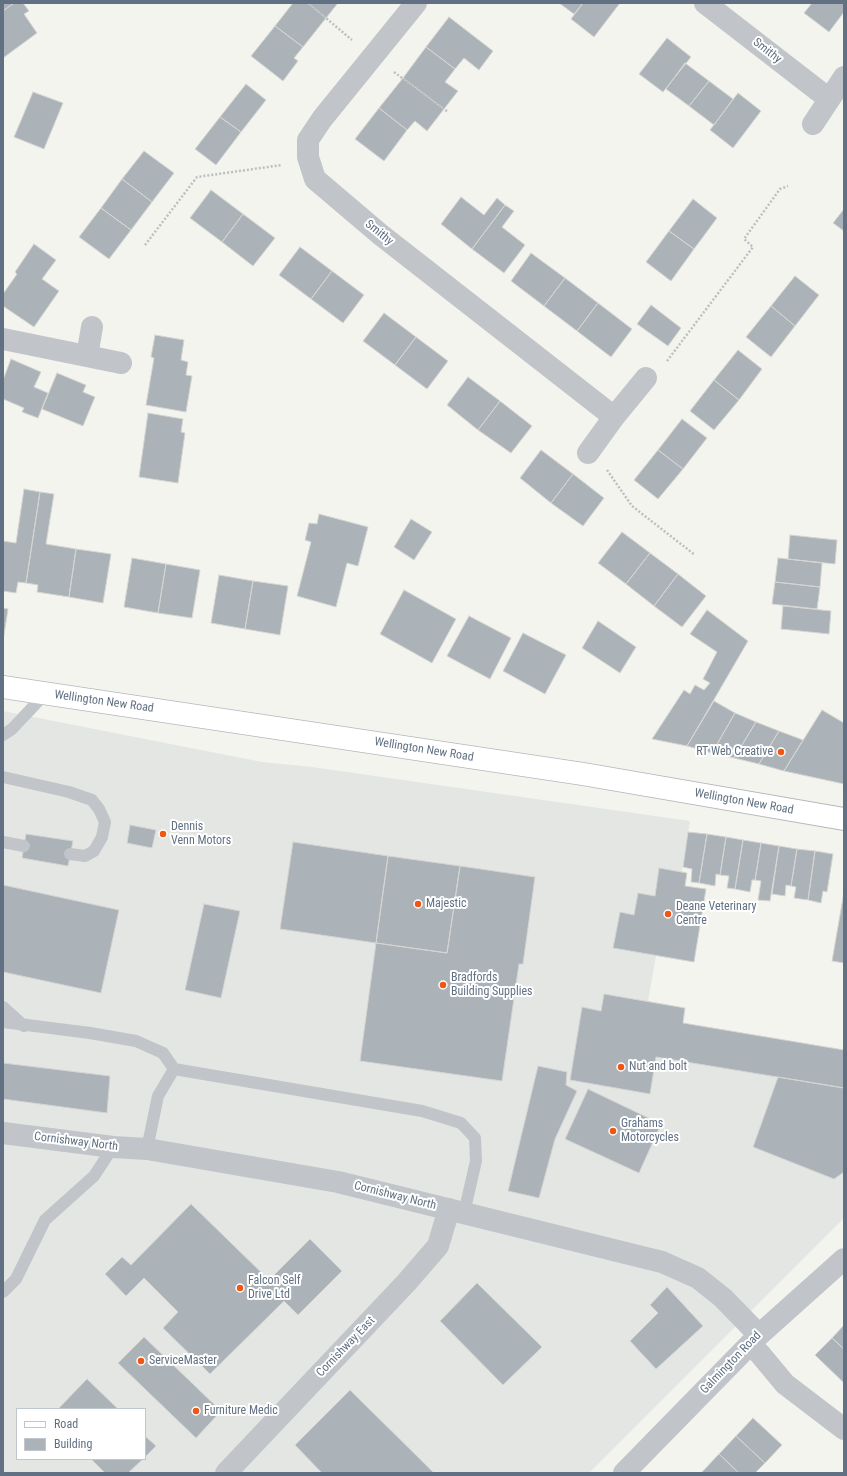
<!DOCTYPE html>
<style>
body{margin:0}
#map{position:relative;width:847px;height:1476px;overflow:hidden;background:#f4f4ef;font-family:"Roboto Condensed",sans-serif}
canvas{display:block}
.frame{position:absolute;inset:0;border:4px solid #617183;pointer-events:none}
.legend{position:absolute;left:16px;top:1408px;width:130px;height:52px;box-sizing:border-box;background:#fff;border:1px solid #c0c6cd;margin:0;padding:5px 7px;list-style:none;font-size:12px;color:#617183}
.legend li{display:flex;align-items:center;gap:8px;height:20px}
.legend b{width:20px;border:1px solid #c0c6cd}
</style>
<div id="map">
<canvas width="847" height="1476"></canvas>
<div class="frame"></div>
<ul class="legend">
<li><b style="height:5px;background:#fff"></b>Road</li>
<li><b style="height:11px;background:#abb2b8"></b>Building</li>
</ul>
</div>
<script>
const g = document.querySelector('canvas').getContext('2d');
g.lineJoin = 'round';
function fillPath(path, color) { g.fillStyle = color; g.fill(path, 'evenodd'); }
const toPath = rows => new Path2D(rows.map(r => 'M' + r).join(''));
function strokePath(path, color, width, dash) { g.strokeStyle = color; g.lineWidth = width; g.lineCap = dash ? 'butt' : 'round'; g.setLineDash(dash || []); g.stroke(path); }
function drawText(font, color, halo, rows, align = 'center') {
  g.font = font + ' "Roboto Condensed",sans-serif'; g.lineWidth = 4; g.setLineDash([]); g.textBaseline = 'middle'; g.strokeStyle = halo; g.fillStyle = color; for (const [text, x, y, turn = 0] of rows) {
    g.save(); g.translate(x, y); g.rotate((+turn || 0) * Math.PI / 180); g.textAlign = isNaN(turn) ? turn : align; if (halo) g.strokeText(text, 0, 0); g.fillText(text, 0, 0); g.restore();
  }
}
const built = toPath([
 [3,711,262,762,312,767,690,821,682,871,687,873,685,886,706,889,694,962,656,956,648,1001,685,1008,683,1023,844,1050,844,1218,589,1473,3,1473],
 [17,1409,145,1409,145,1459,17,1459]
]);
const building = toPath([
 [3,3,14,3,3,11,3,3],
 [14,3,23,3,29,11,24,14,37,33,3,58,3,11,14,3],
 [293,3,308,3,326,18,303,47,275,26,293,3],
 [308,3,338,3,326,18,308,3],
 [559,3,583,3,574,14,559,3],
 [583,3,620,3,594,37,571,19,583,3],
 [812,3,844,3,844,12,829,32,804,13,812,3],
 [449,17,493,51,479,70,464,58,455,69,426,47,449,17],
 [275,26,303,47,294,58,298,61,283,81,251,56,275,26],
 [667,38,691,57,663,92,639,74,667,38],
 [426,47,455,69,445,82,458,91,444,109,403,78,426,47],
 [685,63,709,81,689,106,666,89,685,63],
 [403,78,444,109,427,131,415,121,407,130,379,108,403,78],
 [709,81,733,99,714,125,689,106,709,81],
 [246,84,266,100,241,132,220,117,246,84],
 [33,92,63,103,44,149,14,137,33,92],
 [738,93,761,111,733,148,710,130,738,93],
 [379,108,407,130,384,161,355,139,379,108],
 [220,117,241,132,216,165,195,149,220,117],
 [144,151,174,173,152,202,122,179,144,151],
 [122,179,152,202,131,230,101,208,122,179],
 [211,190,243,214,222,242,190,218,211,190],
 [461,197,484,215,497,198,505,205,472,249,441,224,461,197],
 [693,199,717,218,694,249,669,231,693,199],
 [505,205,514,211,502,227,525,245,504,273,472,249,505,205],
 [101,208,131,230,109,259,79,237,101,208],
 [844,209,844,231,833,223,844,209],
 [243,214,275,238,253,266,222,242,243,214],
 [669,231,694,249,671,281,646,262,669,231],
 [34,244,56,260,42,279,59,291,34,327,3,306,3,294,17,274,15,272,34,244],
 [300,247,332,271,311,299,279,275,300,247],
 [531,253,565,278,544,306,511,281,531,253],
 [332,271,364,295,343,323,311,299,332,271],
 [795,276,819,295,795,326,771,306,795,276],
 [565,278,598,303,577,331,544,306,565,278],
 [598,303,632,329,611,357,577,331,598,303],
 [651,305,681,328,668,346,637,324,651,305],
 [771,306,795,326,771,357,746,337,771,306],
 [384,313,416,337,395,365,363,341,384,313],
 [155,335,184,340,181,360,188,362,186,375,192,376,186,412,146,405,154,358,151,357,155,335],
 [416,337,448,361,427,389,395,365,416,337],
 [738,350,762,369,739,400,714,380,738,350],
 [11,359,41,372,34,387,48,393,38,418,22,412,24,408,3,399,3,380,11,359],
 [57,373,86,385,83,392,95,397,83,426,42,409,57,373],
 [468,377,500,401,478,430,447,405,468,377],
 [714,380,739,400,714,430,690,411,714,380],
 [500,401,532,426,511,453,478,430,500,401],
 [148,413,183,419,181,432,185,433,178,483,139,477,148,413],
 [682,419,707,438,683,469,658,450,682,419],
 [541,450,573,474,551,503,520,478,541,450],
 [658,450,683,469,658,499,634,480,658,450],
 [573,474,604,498,583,526,551,503,573,474],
 [24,489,40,492,26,583,18,582,16,593,3,591,3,541,16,543,24,489],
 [40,492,54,494,46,544,76,549,69,597,37,592,38,585,26,583,40,492],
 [319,514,368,527,358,566,347,563,336,607,297,596,311,542,305,540,309,523,317,524,319,514],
 [411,519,432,532,414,560,394,547,411,519],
 [622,532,650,553,626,584,598,563,622,532],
 [790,535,837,540,835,564,788,559,790,535],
 [76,549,111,554,103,603,69,597,76,549],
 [650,553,678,574,654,606,626,584,650,553],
 [132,558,166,564,158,613,124,607,132,558],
 [778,558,822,563,820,587,775,582,778,558],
 [166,564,200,570,192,618,158,613,166,564],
 [678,574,706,596,682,627,654,606,678,574],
 [219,575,253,581,245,629,211,623,219,575],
 [253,581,288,586,280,635,245,629,253,581],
 [775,582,820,587,817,609,772,604,775,582],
 [404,590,456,619,432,663,380,634,404,590],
 [783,606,831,611,829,634,781,629,783,606],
 [3,608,8,609,3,641,3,608],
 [707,610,748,641,687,746,652,739,684,690,690,694,695,685,704,690,710,683,703,679,717,652,690,634,707,610],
 [469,616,511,638,490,679,447,656,469,616],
 [598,621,636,647,620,673,582,648,598,621],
 [523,633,566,655,545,694,503,671,523,633],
 [714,701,735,713,712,753,687,746,714,701],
 [822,710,844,723,844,784,784,771,822,710],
 [735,713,756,722,734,758,712,753,735,713],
 [756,722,779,731,759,764,734,758,756,722],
 [779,731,803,740,784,771,759,764,779,731],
 [130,825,156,830,152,848,127,843,130,825],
 [688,832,707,834,699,883,691,882,692,869,683,867,688,832],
 [26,834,73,841,68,866,22,858,26,834],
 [707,834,726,837,720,875,716,874,715,886,699,883,707,834],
 [726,837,743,840,735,889,727,888,729,876,720,875,726,837],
 [743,840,761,843,755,880,752,880,750,892,735,889,743,840],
 [293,842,388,856,376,943,280,929,293,842],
 [761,843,779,846,770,901,758,900,761,881,755,880,761,843],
 [779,846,797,849,791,886,786,885,785,896,772,894,779,846],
 [797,849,815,851,808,900,794,898,796,887,791,886,797,849],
 [815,851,833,854,827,892,823,891,821,903,808,900,815,851],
 [388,856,460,866,447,953,376,943,388,856],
 [460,866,535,877,523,964,519,964,502,1081,360,1061,376,943,447,953,460,866],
 [659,868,687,873,685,886,706,889,694,962,613,948,620,912,634,915,638,893,655,896,659,868],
 [3,885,119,910,101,993,3,972,3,885],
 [844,892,844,963,832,961,844,892],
 [204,904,240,911,221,998,185,990,204,904],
 [604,994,685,1008,683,1023,844,1050,844,1088,656,1057,650,1094,570,1080,582,1007,601,1011,604,994],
 [3,1063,110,1076,107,1113,3,1099,3,1063],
 [538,1066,567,1072,566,1085,577,1091,555,1139,539,1198,508,1191,538,1066],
 [778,1077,844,1088,844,1172,834,1179,753,1147,778,1077],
 [588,1089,661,1124,639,1173,565,1139,588,1089],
 [191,1204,269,1280,310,1239,342,1271,298,1315,284,1301,210,1374,163,1328,178,1312,144,1278,126,1296,105,1274,122,1257,131,1265,191,1204],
 [477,1283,542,1347,503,1385,440,1321,477,1283],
 [667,1287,703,1326,656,1369,630,1341,658,1313,650,1305,667,1287],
 [844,1325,844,1349,832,1338,844,1325],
 [144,1337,221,1411,196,1438,118,1363,144,1337],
 [832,1338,844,1349,844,1383,815,1355,832,1338],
 [87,1379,118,1409,58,1409,87,1379],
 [350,1390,434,1473,322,1473,295,1445,350,1390],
 [753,1418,782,1445,765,1463,736,1436,753,1418],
 [145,1436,156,1446,145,1457,145,1436],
 [736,1436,765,1463,755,1473,739,1473,719,1454,736,1436],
 [719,1454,739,1473,704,1473,702,1472,719,1454],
 [91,1459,143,1459,128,1473,105,1473,91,1459]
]);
const path = toPath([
 [308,3,352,40],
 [394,72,448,112],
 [145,245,197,177,282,165],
 [667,361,753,247,744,239,780,189,788,186],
 [607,470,632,506,695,555]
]);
const service = toPath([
 [3,735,12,729,46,693],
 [3,777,69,792,92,800,99,809,105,822,102,837,94,851,85,856,70,854],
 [3,842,24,846],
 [3,1007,24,1026],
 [3,1022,90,1033,136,1041,163,1053,174,1069,422,1111,461,1123,475,1138,476,1161,464,1213],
 [147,1149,158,1096,174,1069],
 [3,1292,16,1279,45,1220,94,1176,113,1147]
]);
const minor = toPath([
 [416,3,322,119,308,140,308,157,315,179,381,235,614,417,646,378],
 [705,3,829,99],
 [813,124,844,77],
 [3,339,121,363],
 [87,356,92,327],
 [588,453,614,417],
 [3,1133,113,1147,147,1149,338,1182,662,1262,698,1278,723,1298,759,1335],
 [750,1344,760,1354,785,1384,844,1429],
 [226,1473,406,1283,438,1246,449,1209],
 [624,1473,759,1335,844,1259]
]);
const primary = toPath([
 [3,687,583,774,844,819]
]);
const markers = [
 [781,752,4,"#ee5715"],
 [163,834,4,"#ee5715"],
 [418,904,4,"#ee5715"],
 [668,914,4,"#ee5715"],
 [443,985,4,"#ee5715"],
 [621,1067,4,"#ee5715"],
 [613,1131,4,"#ee5715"],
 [240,1288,4,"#ee5715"],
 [141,1361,4,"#ee5715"],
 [196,1411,4,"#ee5715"]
];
const streetNames = [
 ["Smithy",767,51,38],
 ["Smithy",379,233,39],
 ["Wellington New Road",104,702,8],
 ["Wellington New Road",424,750,9],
 ["Wellington New Road",744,802,10],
 ["Cornishway North",76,1142,7],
 ["Cornishway North",395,1196,14],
 ["Cornishway East",346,1347,-46],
 ["Galmington Road",731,1363,-46]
];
const poiNames = [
 ["RT Web Creative",773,752,"right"],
 ["Dennis",171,827],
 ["Venn Motors",171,841],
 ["Majestic",426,904],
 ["Deane Veterinary",676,907],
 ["Centre",676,921],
 ["Bradfords",451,978],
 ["Building Supplies",451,992],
 ["Nut and bolt",629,1067],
 ["Grahams",621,1124],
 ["Motorcycles",621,1138],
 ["Falcon Self",248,1281],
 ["Drive Ltd",248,1295],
 ["ServiceMaster",149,1361],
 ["Furniture Medic",204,1411]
];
fillPath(built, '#e4e6e3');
fillPath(building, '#abb2b8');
strokePath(building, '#d5d5d2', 1);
strokePath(primary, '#b4b8bc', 24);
strokePath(path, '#bdbec1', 2.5, [2, 2]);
strokePath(service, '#c1c4c8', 12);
strokePath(minor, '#c1c4c8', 22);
strokePath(primary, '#fff', 22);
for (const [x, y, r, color] of markers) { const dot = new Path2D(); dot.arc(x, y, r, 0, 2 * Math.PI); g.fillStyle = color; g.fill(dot); strokePath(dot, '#fff', 1.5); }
drawText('12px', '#617183', '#fff', streetNames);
drawText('12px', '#617183', '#fff', poiNames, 'left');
</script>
